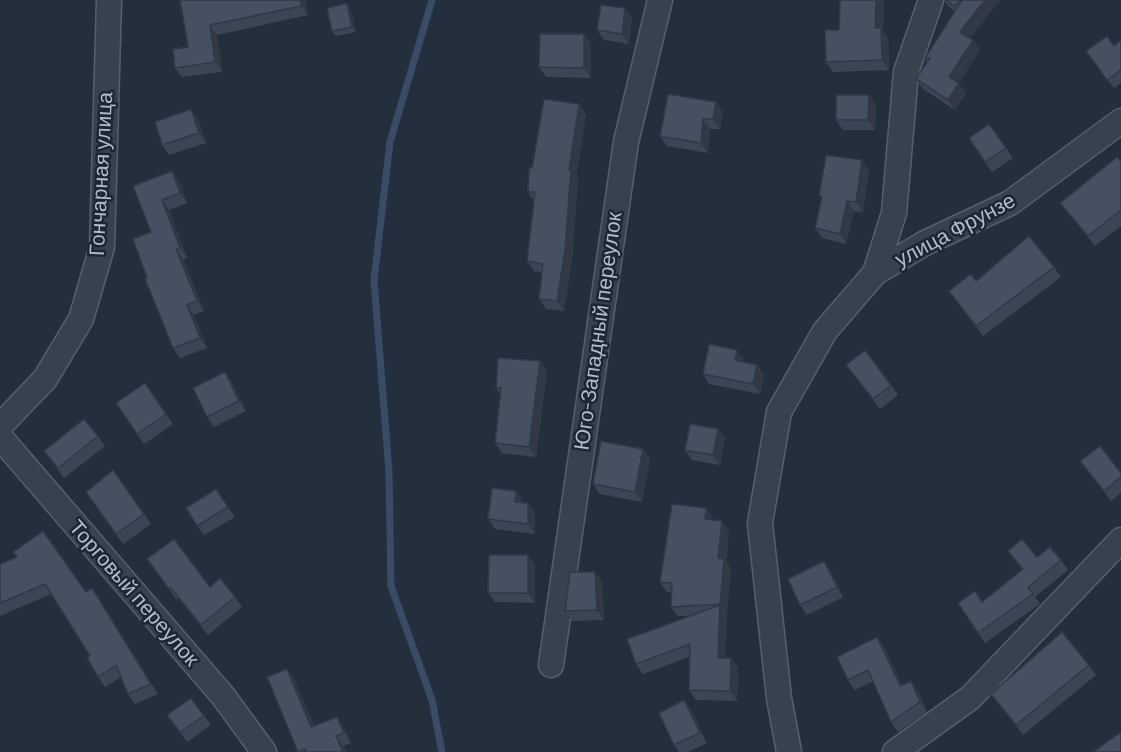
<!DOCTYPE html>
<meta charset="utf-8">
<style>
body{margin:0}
canvas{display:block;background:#242f3e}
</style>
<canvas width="1121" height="752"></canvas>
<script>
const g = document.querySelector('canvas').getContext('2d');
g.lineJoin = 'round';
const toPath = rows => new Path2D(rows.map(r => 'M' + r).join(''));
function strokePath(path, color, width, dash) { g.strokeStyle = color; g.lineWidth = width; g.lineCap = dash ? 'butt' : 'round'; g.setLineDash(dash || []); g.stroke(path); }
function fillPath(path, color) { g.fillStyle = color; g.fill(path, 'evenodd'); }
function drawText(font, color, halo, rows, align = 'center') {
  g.font = font + ' Barlow,sans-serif'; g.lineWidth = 5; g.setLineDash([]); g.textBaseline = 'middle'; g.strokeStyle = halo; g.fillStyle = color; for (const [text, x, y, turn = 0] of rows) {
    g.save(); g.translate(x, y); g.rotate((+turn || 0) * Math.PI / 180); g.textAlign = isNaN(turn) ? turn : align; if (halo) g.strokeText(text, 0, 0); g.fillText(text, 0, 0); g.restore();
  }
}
const stream = toPath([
 [432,0,390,142,374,280,389,472,391,586,432,700,442,752]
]);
const street = toPath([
 [875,273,925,243,1010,203,1121,121],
 [0,426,45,379,81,319,102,247,109,0],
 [0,437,223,696,264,752],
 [551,665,626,142,660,0],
 [789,752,779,698,760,523,779,412,825,331,875,273,894,213,906,72,931,0],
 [895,752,970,698,1121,540]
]);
const wall = toPath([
 [180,0,305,0,308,15,217,35,222,72,182,77,175,68,188,47],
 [840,0,884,0,883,31,888,38,889,70,833,72,826,62,839,30],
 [944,0,1000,0,970,38,973,40,980,50,958,83,966,93,955,110,923,89,916,79,927,62,925,58,955,11,948,6],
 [350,8,356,32,336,36,332,31],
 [632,18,629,44,604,40,597,30],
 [1121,40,1121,83,1114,88,1086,51,1114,46],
 [591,44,591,78,546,77,539,67],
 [668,94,723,112,720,129,710,129,708,153,667,146,660,136],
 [579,104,586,114,576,177,578,180,572,260,564,311,546,309,539,299,542,272,534,271,527,261,534,201,528,192,532,168],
 [876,105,875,130,843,130,836,120],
 [198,119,206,143,169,155,162,145],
 [989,124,1013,158,992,172,969,138],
 [1121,159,1121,226,1095,246,1060,203],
 [869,170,863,212,854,211,846,244,822,238,815,228,822,200,819,196],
 [172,171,179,181,187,203,169,210,187,258,183,259,204,311,194,315,207,348,180,358,173,348,147,278,151,232],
 [1054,267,1061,277,983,336,949,291,976,281],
 [744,360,743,362,757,365,764,375,760,394,709,384,703,374],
 [540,361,547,371,536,457,502,453,495,443,501,395,496,388],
 [846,365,891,385,898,395,880,409],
 [225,372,232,382,246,411,214,427,207,417],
 [145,383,173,424,144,444,116,403],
 [718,429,725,439,720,465,692,460,685,450],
 [98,436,105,446,64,478,44,451],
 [643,449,650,459,642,502,600,494,593,484],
 [1080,461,1121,473,1121,493,1111,501],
 [113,470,151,524,123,544,86,492],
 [216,489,235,517,204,535,197,526],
 [516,491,523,501,523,503,535,513,535,534,495,529,488,519],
 [713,518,713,520,722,521,729,531,726,561,731,569,726,614,725,658,731,658,738,668,737,701,696,700,689,690,689,657,643,674,636,664,690,616,678,616,671,607,672,592,667,592,660,582],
 [1008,551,1037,557,1061,560,1068,570,1035,597,1040,604,985,643,958,603,982,602,1022,570],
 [528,555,535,565,535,603,495,602,488,593],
 [147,559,235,597,242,607,208,635,178,598,176,599],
 [824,561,831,571,843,597,807,615,800,605],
 [0,564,86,592,99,598,158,694,135,704,128,694,121,677,105,687,98,677,90,656,51,594,0,616],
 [602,581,604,620,572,621,565,611],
 [884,647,902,685,918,691,927,712,898,732,891,722,873,681,855,690,848,680],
 [1089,665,1096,675,1023,735,991,694],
 [294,679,314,726,337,717,344,727,351,743,343,746,346,752,298,752],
 [191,698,211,725,187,742,167,715],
 [684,700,691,710,707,743,688,752,679,752,674,745]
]);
const shadedWall = toPath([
 [300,0,305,0,308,15,301,6],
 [876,0,884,0,883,31,888,38,889,70,882,60,875,28],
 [985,0,1000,0,967,42,960,32],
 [347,3,350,8,356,32,352,27],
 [625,8,632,18,629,44,622,34],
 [210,25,217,35,222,72,215,62],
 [584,34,591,44,591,78,584,68],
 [973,40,980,50,956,87,949,77],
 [959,83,966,93,955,110,948,100],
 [869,95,876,105,875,130,868,120],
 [716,102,723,112,720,129,713,119],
 [579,104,586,114,576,177,578,180,572,260,564,311,557,301,569,170],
 [191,109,198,119,206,143,199,133],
 [703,119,710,129,708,153,701,143],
 [862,160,869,170,863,212,856,202],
 [172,171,179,181,187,203,180,193],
 [162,200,169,210,187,258,180,248],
 [847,201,854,211,846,244,840,234],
 [176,249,183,259,204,311,197,301],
 [187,305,194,315,207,348,200,338],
 [737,350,744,360,742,370,735,360],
 [540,361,547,371,536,457,529,447],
 [757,365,764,375,760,394,753,384],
 [225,372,232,382,246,411,239,401],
 [718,429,725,439,720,465,713,455],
 [643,449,650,459,642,502,635,492],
 [516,491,523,501,521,512,515,502],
 [528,503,535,513,535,534,528,524],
 [706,508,713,518,712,529,705,519],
 [722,521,729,531,726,561,731,569,727,614,720,604,718,558],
 [528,555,535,565,535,603,528,593],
 [824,561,831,571,843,597,837,587],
 [595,572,602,581,604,620,597,610],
 [92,588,99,598,158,694,151,684],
 [720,605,727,615,725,668,718,658],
 [877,637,884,647,907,696,900,686],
 [731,658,738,668,737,701,730,691],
 [287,669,294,679,318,737,311,727],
 [911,681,918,691,927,712,920,702],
 [684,700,691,710,707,743,700,733],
 [337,717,344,727,351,743,344,733],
 [336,736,343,746,346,752,343,752]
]);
const building = toPath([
 [180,0,300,0,301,6,210,25,215,62,175,68,173,49,188,47,180,0],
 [840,0,876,0,875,28,881,28,882,60,826,62,825,30,839,30,840,0],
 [946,0,985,0,960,32,973,40,949,77,959,83,948,100,916,79,930,58,925,58,962,0,954,6,946,0],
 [347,3,352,27,332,31,327,8,347,3],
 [601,5,625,8,622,34,597,30,601,5],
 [540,34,584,34,584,68,539,67,540,34],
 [1107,36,1114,46,1121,40,1121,70,1107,80,1086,51,1107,36],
 [668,94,716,102,713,119,703,119,701,143,660,136,668,94],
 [836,95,869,95,868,120,836,120,836,95],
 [544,99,579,104,569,170,571,170,565,250,557,301,539,299,543,264,527,261,535,192,528,192,529,168,532,168,544,99],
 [191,109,199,133,162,145,155,122,191,109],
 [989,124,1006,148,985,162,969,138,989,124],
 [826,155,862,160,856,202,847,201,840,234,815,228,822,197,819,196,826,155],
 [1117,157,1120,160,1121,159,1121,210,1088,236,1060,203,1117,157],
 [172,171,180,193,162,200,180,248,176,249,197,301,187,305,200,338,173,348,145,279,147,278,133,239,151,232,133,186,172,171],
 [1029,236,1054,267,976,326,949,291,971,274,976,281,1029,236],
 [709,344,737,350,735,360,757,365,753,384,703,374,709,344],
 [865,350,891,385,873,399,846,365,865,350],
 [498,358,540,361,529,447,495,443,501,388,496,388,498,358],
 [225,372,239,401,207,417,193,388,225,372],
 [145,383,166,414,137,434,116,403,145,383],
 [84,419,98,436,58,468,44,451,84,419],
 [690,424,718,429,713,455,685,450,690,424],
 [601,441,643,449,635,492,593,484,601,441],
 [1100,446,1121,473,1121,477,1104,491,1080,461,1100,446],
 [113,470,144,514,116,534,86,492,113,470],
 [492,488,516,491,515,502,528,503,528,524,488,519,492,488],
 [216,489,228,507,197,526,186,508,216,489],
 [672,504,706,508,705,519,722,521,718,558,724,559,720,604,671,607,672,583,660,582,672,504],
 [43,531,86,592,92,588,151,684,128,694,116,665,98,677,87,658,90,656,45,584,0,603,0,564,17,557,13,552,43,531],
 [174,539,210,587,220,578,235,597,201,625,171,588,169,589,147,559,174,539],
 [1022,539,1037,557,1050,547,1061,560,1028,587,1033,594,978,633,958,603,975,591,982,602,1023,569,1008,551,1022,539],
 [489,555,528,555,528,593,488,593,489,555],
 [824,561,837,587,800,605,788,579,824,561],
 [570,572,595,572,597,610,565,611,570,572],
 [720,605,718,658,731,658,730,691,689,690,690,644,636,664,627,639,720,605],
 [1062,632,1089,665,1016,725,991,694,1062,632],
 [877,637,900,686,911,681,920,702,891,722,868,670,848,680,837,657,877,637],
 [287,669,311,727,337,717,344,733,336,736,343,752,306,752,305,749,298,752,267,677,287,669],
 [191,698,204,716,180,732,167,715,191,698],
 [684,700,700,733,674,745,659,713,684,700],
 [1121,732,1121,752,1093,752,1121,732]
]);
const streetNames = [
 ["Гончарная улица",101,174,-87],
 ["улица Фрунзе",955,230,-28],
 ["Юго-Западный переулок",598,331,-82],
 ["Торговый переулок",134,593,49]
];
strokePath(stream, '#394c67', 7);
strokePath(street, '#565f6c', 27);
strokePath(street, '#38414e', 24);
fillPath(wall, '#3b4654');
fillPath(shadedWall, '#303945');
fillPath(building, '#455162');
strokePath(building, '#303945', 1.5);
drawText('21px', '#b4bcc9', '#1d2633', streetNames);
</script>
